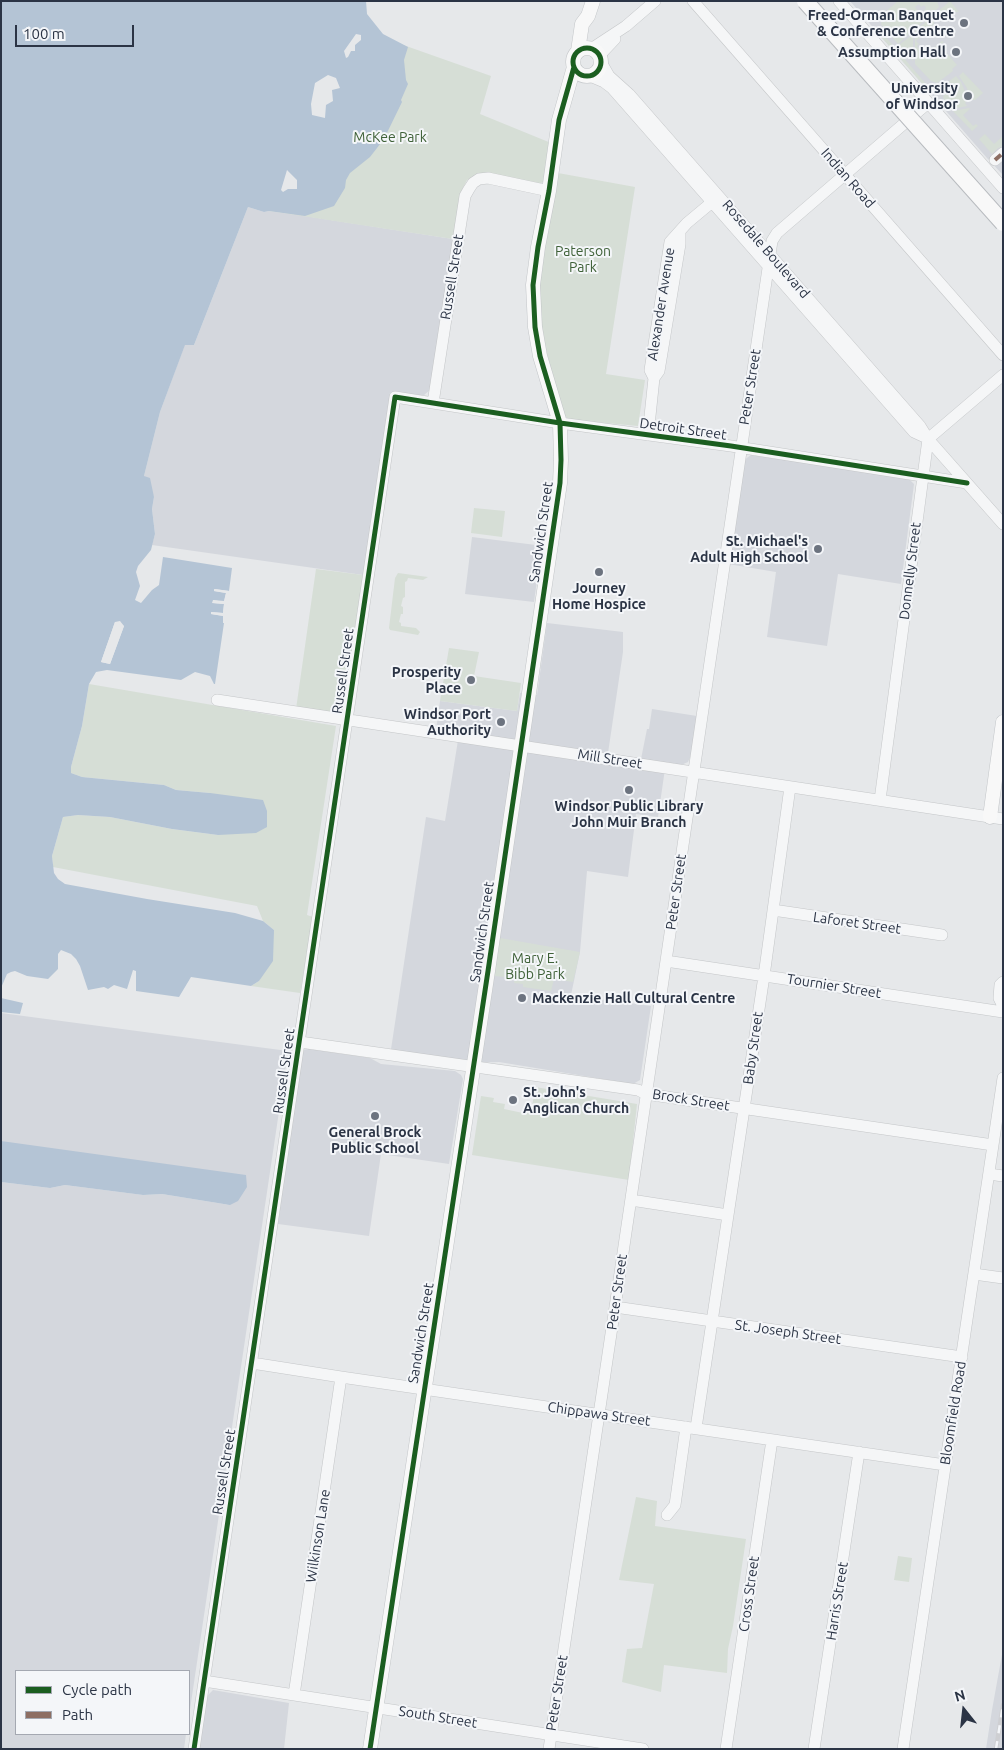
<!DOCTYPE html>
<style>
body{margin:0}
#map{position:relative;width:1004px;height:1750px;overflow:hidden;background:#e6e8ea;font-family:Ubuntu,sans-serif}
canvas{display:block}
.frame{position:absolute;inset:0;border:2px solid #2b3445;pointer-events:none}
.legend{position:absolute;left:15px;top:1670px;width:175px;height:65px;box-sizing:border-box;background:#f4f6f9;border:1px solid #a4a8b1;margin:0;padding:6px 9px;list-style:none;font-size:15px;color:#2b3445}
.legend li{display:flex;align-items:center;gap:10px;height:25px}
.legend b{width:25px;border:1px solid #a4a8b1}
.north{position:absolute;left:939px;top:1685px;width:50px;height:50px;-webkit-text-stroke:4px #f4f6f9;paint-order:stroke;rotate:344deg;font-size:14px;font-weight:700;line-height:20px;text-align:center;color:#2b3445}
.north::after{content:'';display:block;margin:auto;width:18px;height:22px;background:#2b3445;clip-path:polygon(50% 0,100% 100%,50% 72%,0 100%)}
.scale{position:absolute;left:15px;top:25px;width:119px;height:22px;box-sizing:border-box;border:2px solid #2b3445;border-top:0;padding-left:6px;font-size:15px;line-height:18px;white-space:nowrap;color:#2b3445;-webkit-text-stroke:4px #f4f6f9;paint-order:stroke}
</style>
<div id="map">
<canvas width="1004" height="1750"></canvas>
<div class="frame"></div>
<ul class="legend">
<li><b style="height:6px;background:#1b5e20"></b>Cycle path</li>
<li><b style="height:6px;background:#8d6e63"></b>Path</li>
</ul>
<div class="north">N</div>
<div class="scale">100 m</div>
</div>
<script>
const g = document.querySelector('canvas').getContext('2d');
g.lineJoin = 'round';
function fillPath(path, color) { g.fillStyle = color; g.fill(path, 'evenodd'); }
const toPath = rows => new Path2D(rows.map(r => 'M' + r).join(''));
function strokePath(path, color, width, dash) { g.strokeStyle = color; g.lineWidth = width; g.lineCap = dash ? 'butt' : 'round'; g.setLineDash(dash || []); g.stroke(path); }
function drawText(font, color, halo, rows, align = 'center') {
  g.font = font + ' Ubuntu,sans-serif'; g.lineWidth = 4; g.setLineDash([]); g.textBaseline = 'middle'; g.strokeStyle = halo; g.fillStyle = color; for (const [text, x, y, turn = 0] of rows) {
    g.save(); g.translate(x, y); g.rotate((+turn || 0) * Math.PI / 180); g.textAlign = isNaN(turn) ? turn : align; if (halo) g.strokeText(text, 0, 0); g.fillText(text, 0, 0); g.restore();
  }
}
const built = toPath([
 [850,1,1003,1,1003,175,987,158],
 [248,207,264,212,269,211,305,216,453,239,430,390,424,395,416,396,390,393,363,575,152,545,155,534,152,509,154,497,144,476,160,412,185,344,194,345],
 [751,455,908,478,914,484,901,584,838,574,827,646,767,637,776,572,728,564,744,460],
 [472,537,544,546,542,560,539,565,534,602,465,594],
 [547,623,623,632,623,652,608,753,641,759,647,729,649,729,652,709,697,716,691,755,688,762,681,765,666,762,658,817,636,814,628,877,587,871,580,952,571,995,651,1006,640,1080,633,1084,499,1062,459,1063,390,1056,426,817,445,821,459,734,436,730,440,701,517,711,520,693,537,695],
 [1,1013,288,1051,189,1716,189,1671,16,1671,16,1734,186,1734,184,1749,1,1749,1,1182,50,1188,65,1185,143,1195,162,1194,230,1205,1,1141],
 [309,1049,370,1058,381,1064,455,1071,461,1075,463,1079,449,1164,381,1154,369,1236,278,1224,301,1050],
 [1003,1649,1003,1749,986,1749,992,1710],
 [213,1690,289,1703,284,1749,199,1749,207,1696]
]);
const green = toPath([
 [898,1,937,1,939,7,929,17,924,11,926,8,924,5,921,7,919,4,915,7,918,11,915,13,917,16,920,13,926,19,898,44,881,24,884,13],
 [950,1,959,12,953,12,949,15,947,14,941,19,937,18,934,21,934,24,916,41,919,44,917,46,922,52,925,51,927,54,942,41,944,42,941,44,944,48,943,49,957,65,952,69,953,71,937,83,931,81,915,64,915,31],
 [878,28,927,85,925,87,876,31],
 [358,29,491,76,480,114,551,143,543,182,539,184,474,177,467,180,462,190,453,239,269,211],
 [913,34,913,61,899,45],
 [963,72,983,93,975,100,970,100,967,88,959,76],
 [956,76,961,82,966,94,968,100,965,103,967,106,952,109,943,98,944,94,941,87],
 [969,108,970,109,963,115,973,126,976,124,978,126,972,131,953,111],
 [985,134,994,144,1003,136,1003,146,998,148,992,154,979,139],
 [558,173,635,187,606,374,645,380,638,426,574,420,567,418,563,414,541,331,539,284,544,249],
 [474,508,505,511,502,537,471,533],
 [316,569,363,575,343,709,340,713,336,715,296,709],
 [398,573,428,577,423,580,408,578,407,581,405,582,405,597,403,598,401,606,403,607,403,614,401,614,399,622,401,623,401,626,416,628,420,632,418,635,390,630,389,628,395,578],
 [449,648,479,652,474,676,521,683,517,711,440,701],
 [89,684,336,726,307,915,313,917,300,993,251,986,259,981,274,930,263,921,257,906,53,867,52,856,63,817,78,815,110,817,172,829,218,835,210,793,176,790,164,785,82,777,71,773,71,767,82,726],
 [500,938,580,952,573,982,554,979,551,991,523,987,523,984,514,983,515,978,495,976,493,968],
 [529,1086,637,1104,629,1180,472,1155,481,1096,494,1098,493,1102,505,1104,504,1109,523,1113,526,1106,532,1106,534,1095,528,1094],
 [636,1497,657,1501,655,1526,746,1539,733,1626,728,1649,727,1673,664,1665,661,1692,622,1682,627,1649,642,1648,654,1584,619,1580],
 [898,1556,912,1558,909,1582,894,1580]
]);
const water = toPath([
 [1,1,366,1,367,14,383,34,408,47,404,60,406,80,408,84,401,100,402,102,384,139,370,157,350,173,346,180,345,188,334,206,305,216,269,211,264,212,248,207,194,345,185,345,160,412,144,476,150,478,154,497,152,509,155,534,151,550,138,566,136,572,140,586,135,600,141,603,152,590,159,585,163,557,232,568,229,591,215,589,214,591,226,593,224,602,213,600,213,603,224,604,223,613,211,612,211,614,224,616,223,623,224,623,215,684,214,684,210,676,195,672,181,680,107,670,96,672,89,684,82,726,71,767,71,773,82,777,164,785,176,790,210,793,263,800,267,811,267,827,256,833,218,835,172,829,110,817,78,815,63,817,52,856,54,873,58,879,65,884,147,899,235,913,263,921,274,930,273,961,259,981,251,986,191,977,179,997,136,991,136,971,133,970,127,989,114,985,108,989,104,987,88,990,80,966,76,959,71,954,61,950,58,954,58,969,48,979,27,976,15,971,11,972,7,974,1,988],
 [115,622,124,626,110,664,101,662],
 [1,998,23,1003,20,1014,1,1012],
 [1,1141,246,1175,247,1187,238,1201,230,1205,162,1194,143,1195,65,1185,50,1188,1,1182]
]);
const pier = toPath([
 [356,34,361,35,361,40,355,45,355,51,351,51,348,57,346,58,344,51],
 [328,75,336,78,340,88,332,90,333,101,326,105,325,118,312,115,311,104,315,83],
 [287,170,297,180,297,189,288,189,283,192,281,190],
 [214,589,229,591,224,623,223,623,223,616,211,614,211,612,223,613,224,604,212,603,213,600,224,601,226,593,214,591],
 [120,621,124,626,110,664,101,662,115,622],
 [117,624,119,624,121,627,109,661,104,660]
]);
const minor = toPath([
 [693,1,1003,355],
 [839,1,1003,188],
 [591,49,626,26,655,1],
 [599,56,615,39],
 [601,62,609,76,629,94,920,426,928,439,1003,524],
 [590,76,604,82,612,88,914,432,927,438],
 [995,160,1003,153],
 [654,378,650,370,670,242,687,223,717,198],
 [433,403,465,196,469,189,473,183,479,179,488,178,549,191],
 [648,435,654,378,659,371,680,244,680,232],
 [217,700,1003,819],
 [880,800,928,439,1003,375],
 [773,910,942,935],
 [666,961,1003,1012],
 [1003,982,1000,985,999,998,1003,1006],
 [300,1042,638,1090,646,1094,993,1145],
 [989,1174,1003,1176],
 [631,1200,728,1215],
 [974,1274,1003,1278],
 [615,1307,962,1357],
 [252,1363,341,1377,945,1465],
 [696,1428,764,976,790,787],
 [667,1515,675,1505,686,1427],
 [204,1681,643,1749],
 [294,1695,341,1377],
 [194,1749,395,397,560,423,731,446,967,483],
 [549,1749,615,1307,772,241,777,233,928,103],
 [726,1749,772,1440],
 [814,1749,859,1452],
 [903,1749,1003,1078]
]);
const major = toPath([
 '573 62a14 14 0 1 1 28 0a14 14 0 1 1-28 0Z',
 [578,51,582,24,588,16,593,1],
 [990,817,1003,722],
 [370,1749,488,971,560,483,561,460,560,423,540,356,535,327,533,285,538,247,549,191,559,120,574,67]
]);
const rail = toPath([
 [996,1749,1003,1705]
]);
const highwayBridge = toPath([
 [805,1,1003,223]
]);
const quiet = toPath([
 [995,160,1003,153]
]);
const cycleway = toPath([
 '573 62a14 14 0 1 1 28 0a14 14 0 1 1-28 0Z',
 [194,1749,395,397,560,423,731,446,967,483],
 [370,1749,488,971,560,483,561,460,560,423,540,356,535,327,533,285,538,247,549,191,559,120,574,67]
]);
const markers = [
 [964,23,5,"#6c737f"],
 [956,52,5,"#6c737f"],
 [968,96,5,"#6c737f"],
 [818,549,5,"#6c737f"],
 [599,572,5,"#6c737f"],
 [471,680,5,"#6c737f"],
 [501,722,5,"#6c737f"],
 [629,790,5,"#6c737f"],
 [522,998,5,"#6c737f"],
 [513,1100,5,"#6c737f"],
 [375,1116,5,"#6c737f"]
];
const poiNames = [
 ["Freed-Orman Banquet",954,15],
 ["& Conference Centre",954,31],
 ["Assumption Hall",946,52],
 ["University",958,88],
 ["of Windsor",958,104],
 ["St. Michael's",808,541],
 ["Adult High School",808,557],
 ["Journey",599,588,"center"],
 ["Home Hospice",599,604,"center"],
 ["Prosperity",461,672],
 ["Place",461,688],
 ["Windsor Port",491,714],
 ["Authority",491,730],
 ["Windsor Public Library",629,806,"center"],
 ["John Muir Branch",629,822,"center"],
 ["Mackenzie Hall Cultural Centre",532,998,"left"],
 ["St. John's",523,1092,"left"],
 ["Anglican Church",523,1108,"left"],
 ["General Brock",375,1132,"center"],
 ["Public School",375,1148,"center"]
];
const parkNames = [
 ["McKee Park",390,137],
 ["Paterson",583,251],
 ["Park",583,267],
 ["Mary E.",535,958],
 ["Bibb Park",535,974]
];
const streetNames = [
 ["Indian Road",848,178,49],
 ["Rosedale Boulevard",766,249,49],
 ["Russell Street",452,277,-81],
 ["Alexander Avenue",661,304,-81],
 ["Peter Street",750,387,-81],
 ["Detroit Street",683,429,8],
 ["Sandwich Street",541,532,-82],
 ["Donnelly Street",910,571,-83],
 ["Russell Street",343,671,-82],
 ["Mill Street",610,759,9],
 ["Peter Street",676,892,-82],
 ["Laforet Street",857,923,8],
 ["Sandwich Street",482,932,-82],
 ["Tournier Street",834,986,9],
 ["Baby Street",753,1048,-82],
 ["Russell Street",284,1071,-82],
 ["Brock Street",691,1100,9],
 ["Peter Street",617,1292,-82],
 ["St. Joseph Street",788,1332,8],
 ["Sandwich Street",421,1333,-81],
 ["Bloomfield Road",953,1413,-81],
 ["Chippawa Street",599,1414,8],
 ["Russell Street",224,1472,-81],
 ["Wilkinson Lane",318,1536,-81],
 ["Cross Street",749,1594,-82],
 ["Harris Street",837,1601,-81],
 ["Peter Street",557,1693,-81],
 ["South Street",438,1717,9]
];
fillPath(built, '#d4d7dd');
fillPath(green, '#d6ded6');
fillPath(water, '#b4c4d5');
fillPath(pier, '#e6e8ea');
strokePath(minor, '#c4c6c8', 12);
strokePath(major, '#c2c5c8', 15);
strokePath(minor, '#f5f6f7', 11);
strokePath(major, '#f8f8f8', 14);
strokePath(rail, '#cecfd2', 4.5);
strokePath(rail, '#f4f6f9', 2.5, [8]);
strokePath(highwayBridge, '#b8bbbf', 18, []);
strokePath(highwayBridge, '#f8f8f8', 16);
strokePath(quiet, '#8d6e63', 4, [8, 4]);
strokePath(cycleway, '#1b5e20', 5);
for (const [x, y, r, color] of markers) { const dot = new Path2D(); dot.arc(x, y, r, 0, 2 * Math.PI); g.fillStyle = color; g.fill(dot); strokePath(dot, '#f4f6f9', 2); }
drawText('bold 14px', '#2b3445', '#f4f6f9', poiNames, 'right');
drawText('14px', '#3f6138', '#f4f6f9', parkNames);
drawText('14px', '#2b3445', '#f4f6f9', streetNames);
</script>
